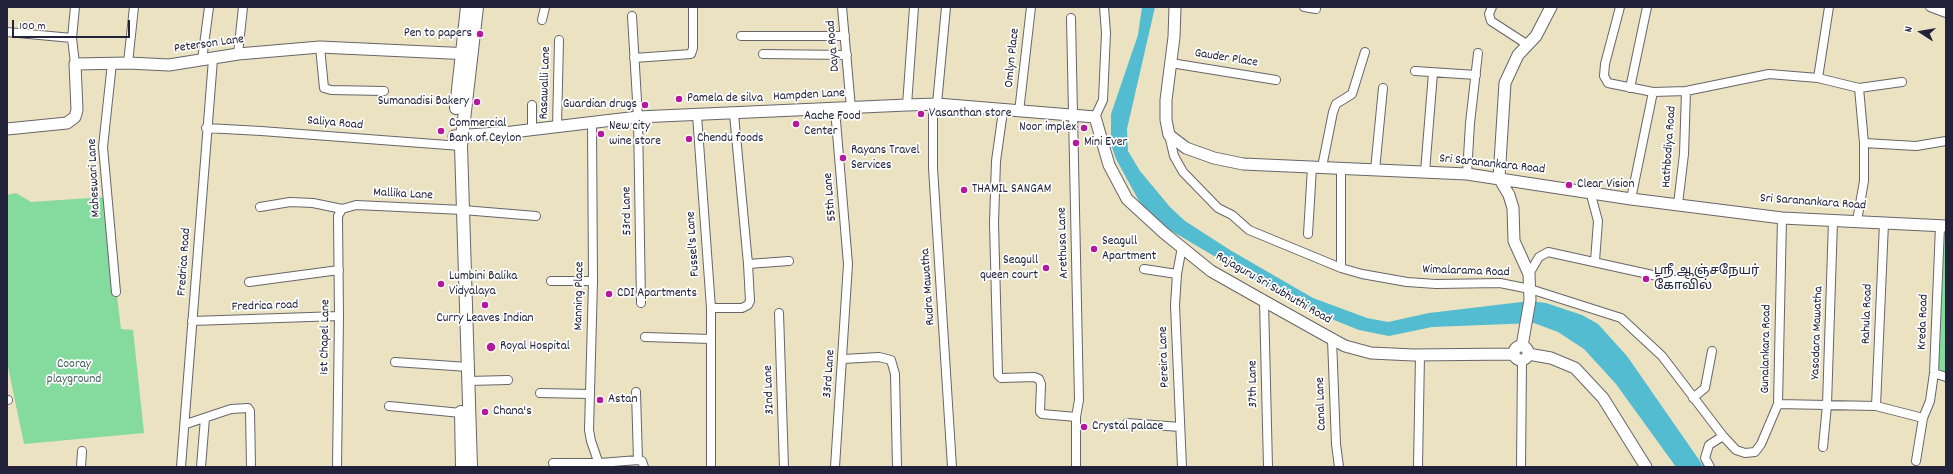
<!DOCTYPE html>
<meta charset="utf-8">
<style>
body{margin:0}
#map{position:relative;width:1953px;height:474px;overflow:hidden;background:#ebe2c1;font-family:Dekko,sans-serif}
canvas{display:block}
.frame{position:absolute;inset:0;border:8px solid #22223b;pointer-events:none}
.north{position:absolute;left:1901px;top:12px;width:40px;height:40px;-webkit-text-stroke:3px #fff;paint-order:stroke;rotate:282deg;font-size:11px;font-weight:700;line-height:16px;text-align:center;color:#22223b}
.north::after{content:'';display:block;margin:auto;width:14px;height:18px;background:#22223b;clip-path:polygon(50% 0,100% 100%,50% 72%,0 100%)}
.scale{position:absolute;left:12px;top:20px;width:118px;height:18px;box-sizing:border-box;border:2px solid #22223b;border-top:0;padding-left:5px;font-size:12px;line-height:14px;white-space:nowrap;color:#22223b;-webkit-text-stroke:3px #fff;paint-order:stroke}
</style>
<div id="map">
<canvas width="1953" height="474"></canvas>
<div class="frame"></div>
<div class="north">N</div>
<div class="scale">100 m</div>
</div>
<script>
const g = document.querySelector('canvas').getContext('2d');
g.lineJoin = 'round';
function fillPath(path, color) { g.fillStyle = color; g.fill(path, 'evenodd'); }
const toPath = rows => new Path2D(rows.map(r => 'M' + r).join(''));
function strokePath(path, color, width, dash) { g.strokeStyle = color; g.lineWidth = width; g.lineCap = dash ? 'butt' : 'round'; g.setLineDash(dash || []); g.stroke(path); }
function drawText(font, color, halo, rows, align = 'center') {
  g.font = font + ' Dekko,"Noto Sans Tamil",sans-serif'; g.lineWidth = 3.5; g.setLineDash([]); g.textBaseline = 'middle'; g.strokeStyle = halo; g.fillStyle = color; for (const [text, x, y, turn = 0] of rows) {
    g.save(); g.translate(x, y); g.rotate((+turn || 0) * Math.PI / 180); g.textAlign = isNaN(turn) ? turn : align; if (halo) g.strokeText(text, 0, 0); g.fillText(text, 0, 0); g.restore();
  }
}
const green = toPath([
 [16,193,31,202,105,197,121,329,133,330,144,433,24,444,7,362,7,195],
 [1945,230,1946,230,1946,372,1936,368]
]);
const water = toPath([
 [1142,7,1155,7,1127,129,1128,151,1140,171,1170,207,1185,221,1230,250,1313,298,1367,318,1388,322,1429,313,1530,301,1546,303,1582,315,1598,324,1627,356,1704,467,1676,467,1616,384,1584,349,1558,332,1534,323,1432,327,1389,336,1359,330,1334,320,1251,278,1170,230,1149,212,1139,201,1116,159,1111,144,1111,114,1138,35]
]);
const street = toPath([
 [842,7,851,108],
 [1304,7,1316,9],
 [1492,7,1489,14,1491,21,1528,45],
 [1620,7,1605,64,1604,76,1608,83,1653,92,1686,91],
 [1930,7,1946,13],
 [632,16,638,117,641,303],
 [1071,18,1079,400,1076,417,1076,467],
 [542,20,545,7],
 [7,32,72,38],
 [741,36,845,36],
 [320,47,324,88,331,90,384,91],
 [238,54,243,7],
 [763,54,847,55],
 [634,58,691,54,693,48,693,7],
 [202,60,209,7],
 [112,63,103,147,116,292],
 [128,63,134,7],
 [1171,63,1276,80],
 [75,64,72,38,75,7],
 [1415,71,1476,75],
 [1818,78,1829,7],
 [1630,88,1647,7],
 [933,104,933,168,952,467],
 [937,104,946,7],
 [532,105,532,130],
 [907,105,914,7],
 [1003,111,996,161,994,223,998,375,1001,378,1034,377,1039,379,1041,384,1040,412,1042,414,1076,417],
 [1019,112,1031,7],
 [697,115,711,308,711,467],
 [1095,117,1103,100,1106,33,1104,7],
 [592,123,593,281,589,430,591,441,600,467],
 [557,127,559,40],
 [206,128,261,131,461,146],
 [1169,135,1174,156,1183,172,1218,208,1232,215,1249,230,1341,268,1362,274,1407,282,1436,284,1500,283,1530,289,1621,318,1662,356,1723,436,1736,450,1745,453,1755,452,1761,444,1778,404,1782,218],
 [1864,143,1916,146,1946,141],
 [1322,167,1333,112,1336,104,1352,94,1365,52],
 [1375,170,1383,88],
 [1425,172,1433,73],
 [1467,174,1470,123,1478,53],
 [1590,191,1598,221,1595,261],
 [1631,199,1653,92],
 [1678,204,1684,154,1686,91,1769,74,1818,78,1859,88,1902,82],
 [260,207,290,202,313,203,342,209,356,205,463,210,536,216],
 [1857,221,1864,181,1864,143,1859,88],
 [1308,234,1312,167],
 [1182,247,1177,274,1175,305,1182,467],
 [748,264,789,261],
 [1341,268,1341,168],
 [1144,269,1177,274],
 [1529,274,1539,257,1548,252,1689,283],
 [551,281,593,281],
 [249,282,339,270],
 [1264,301,1268,467],
 [711,308,742,308,748,305,750,301,748,264,734,114],
 [779,313,784,467],
 [192,321,339,316],
 [645,337,711,339],
 [1332,339,1336,444,1339,467],
 [843,359,879,357,891,360,895,374,897,467],
 [395,362,468,367],
 [1934,373,1946,377],
 [468,381,508,380],
 [636,392,638,460],
 [540,393,590,394],
 [1693,398,1705,388,1712,351],
 [7,400,8,400],
 [1778,404,1876,406,1923,418],
 [389,406,461,413],
 [1876,406,1884,223],
 [1127,423,1180,427],
 [186,424,231,409,248,408,250,411,251,467],
 [1823,447,1827,405,1833,220],
 [1916,461,1923,418,1930,401,1934,373,1940,226],
 [553,463,600,463,638,460,642,461,644,467],
 [81,467,82,451],
 [181,467,213,59],
 [201,467,205,418],
 [337,467,339,316,338,216,342,209],
 [835,467,848,264,835,109],
 [1418,467,1420,355],
 [1521,467,1522,360],
 [1710,467,1705,458,1709,445,1723,436]
]);
const secondary = toPath([
 [1175,7,1174,37,1166,100,1166,120,1169,135,1186,148,1214,158,1243,164,1467,174,1631,199,1782,218,1946,226],
 [7,129,67,123,75,117,77,110,75,64,128,63,169,65,238,54,320,47,471,54],
 [454,136,512,132,638,117,907,105,937,104,1095,117,1109,165,1127,199,1164,233,1211,271,1264,301,1332,339,1345,346,1371,353,1413,355,1514,354],
 '1514 353a7 7 0 1 1 14 0a7 7 0 1 1-14 0Z',
 [1522,346,1530,300,1529,274,1514,241,1513,208,1509,195,1499,178,1505,83,1518,55,1536,36,1551,7],
 [1528,354,1551,358,1575,368,1603,398,1646,467]
]);
const primary = toPath([
 [456,108,467,7],
 [461,412,462,467],
 [471,467,461,146,477,7]
]);
const markers = [
 [480,34,4,"#b5179e"],
 [679,99,4,"#b5179e"],
 [477,102,4,"#b5179e"],
 [645,105,4,"#b5179e"],
 [921,114,4,"#b5179e"],
 [796,124,4,"#b5179e"],
 [1084,128,4,"#b5179e"],
 [441,131,4,"#b5179e"],
 [601,134,4,"#b5179e"],
 [689,139,4,"#b5179e"],
 [1076,143,4,"#b5179e"],
 [843,158,4,"#b5179e"],
 [1569,185,4,"#b5179e"],
 [964,190,4,"#b5179e"],
 [1094,249,4,"#b5179e"],
 [1046,268,4,"#b5179e"],
 [1646,279,4,"#b5179e"],
 [441,284,4,"#b5179e"],
 [609,294,4,"#b5179e"],
 [485,305,4,"#b5179e"],
 [491,347,5,"#b5179e"],
 [600,400,4,"#b5179e"],
 [485,412,4,"#b5179e"],
 [1084,427,4,"#b5179e"]
];
const poiNames = [
 ["Pen to papers",472,34,"right"],
 ["Pamela de silva",687,99],
 ["Sumanadisi Bakery",469,102,"right"],
 ["Guardian drugs",637,105,"right"],
 ["Vasanthan store",929,114],
 ["Aache Food",804,117],
 ["Center",804,132],
 ["Commercial",449,124],
 ["Bank of Ceylon",449,139],
 ["New city",609,127],
 ["wine store",609,142],
 ["Noor implex",1076,128,"right"],
 ["Chendu foods",697,139],
 ["Mini Ever",1084,143],
 ["Rayans Travel",851,151],
 ["Services",851,166],
 ["Clear Vision",1577,185],
 ["THAMIL SANGAM",972,190],
 ["Seagull",1102,242],
 ["Apartment",1102,257],
 ["Seagull",1038,261,"right"],
 ["queen court",1038,276,"right"],
 ["ஸ்ரீ ஆஞ்சநேயர்",1654,272],
 ["கோவில்",1654,287],
 ["Lumbini Balika",449,277],
 ["Vidyalaya",449,292],
 ["CDI Apartments",617,294],
 ["Curry Leaves Indian",485,319,"center"],
 ["Royal Hospital",500,347],
 ["Astan",608,400],
 ["Chana's",493,412],
 ["Crystal palace",1092,427]
];
const streetNames = [
 ["Peterson Lane",209,45,-8],
 ["Daya Road",834,46,-95],
 ["Omlyn Place",1013,58,-84],
 ["Gauder Place",1226,59,9],
 ["Rasawalli Lane",546,83,-88],
 ["Hampden Lane",809,96,-3],
 ["Saliya Road",335,124,5],
 ["Hathbodiya Road",1670,147,-86],
 ["Sri Saranankara Road",1492,165,6],
 ["Maheswari Lane",95,178,-93],
 ["Mallika Lane",403,195,3],
 ["55th Lane",831,197,-95],
 ["Sri Saranankara Road",1813,203,4],
 ["53rd Lane",628,211,-91],
 ["Arethusa Lane",1064,243,-92],
 ["Fussel's Lane",694,244,-94],
 ["Fredrica Road",185,262,-86],
 ["Wimalarama Road",1466,272,2],
 ["Rudra Mawatha",929,287,-94],
 ["Rajaguru Sri Subhuthi Road",1273,289,30],
 ["Manning Place",580,296,-89],
 ["Fredrica road",265,307,-2],
 ["Rahula Road",1868,314,-88],
 ["Kreda Road",1924,322,-88],
 ["Yasodara Mawatha",1818,333,-88],
 ["1st Chapel Lane",326,337,-89],
 ["Gunalankara Road",1767,349,-89],
 ["Pereira Lane",1165,357,-92],
 ["33rd Lane",830,374,-86],
 ["37th Lane",1254,384,-91],
 ["32nd Lane",770,390,-92],
 ["Canal Lane",1322,404,-92]
];
const parkNames = [
 ["Cooray",74,365],
 ["playground",74,380]
];
fillPath(green, '#85da9d');
fillPath(water, '#53bcd0');
strokePath(street, '#68656a', 10);
strokePath(secondary, '#68656a', 13);
strokePath(primary, '#68656a', 14);
strokePath(street, '#fff', 8);
strokePath(secondary, '#fff', 11);
strokePath(primary, '#fff', 12);
for (const [x, y, r, color] of markers) { const dot = new Path2D(); dot.arc(x, y, r, 0, 2 * Math.PI); g.fillStyle = color; g.fill(dot); strokePath(dot, '#fff', 1.5); }
drawText('13px', '#22223b', '#fff', poiNames, 'left');
drawText('13px', '#22223b', '#fff', streetNames);
drawText('13px', '#45625d', '#fff', parkNames);
</script>
